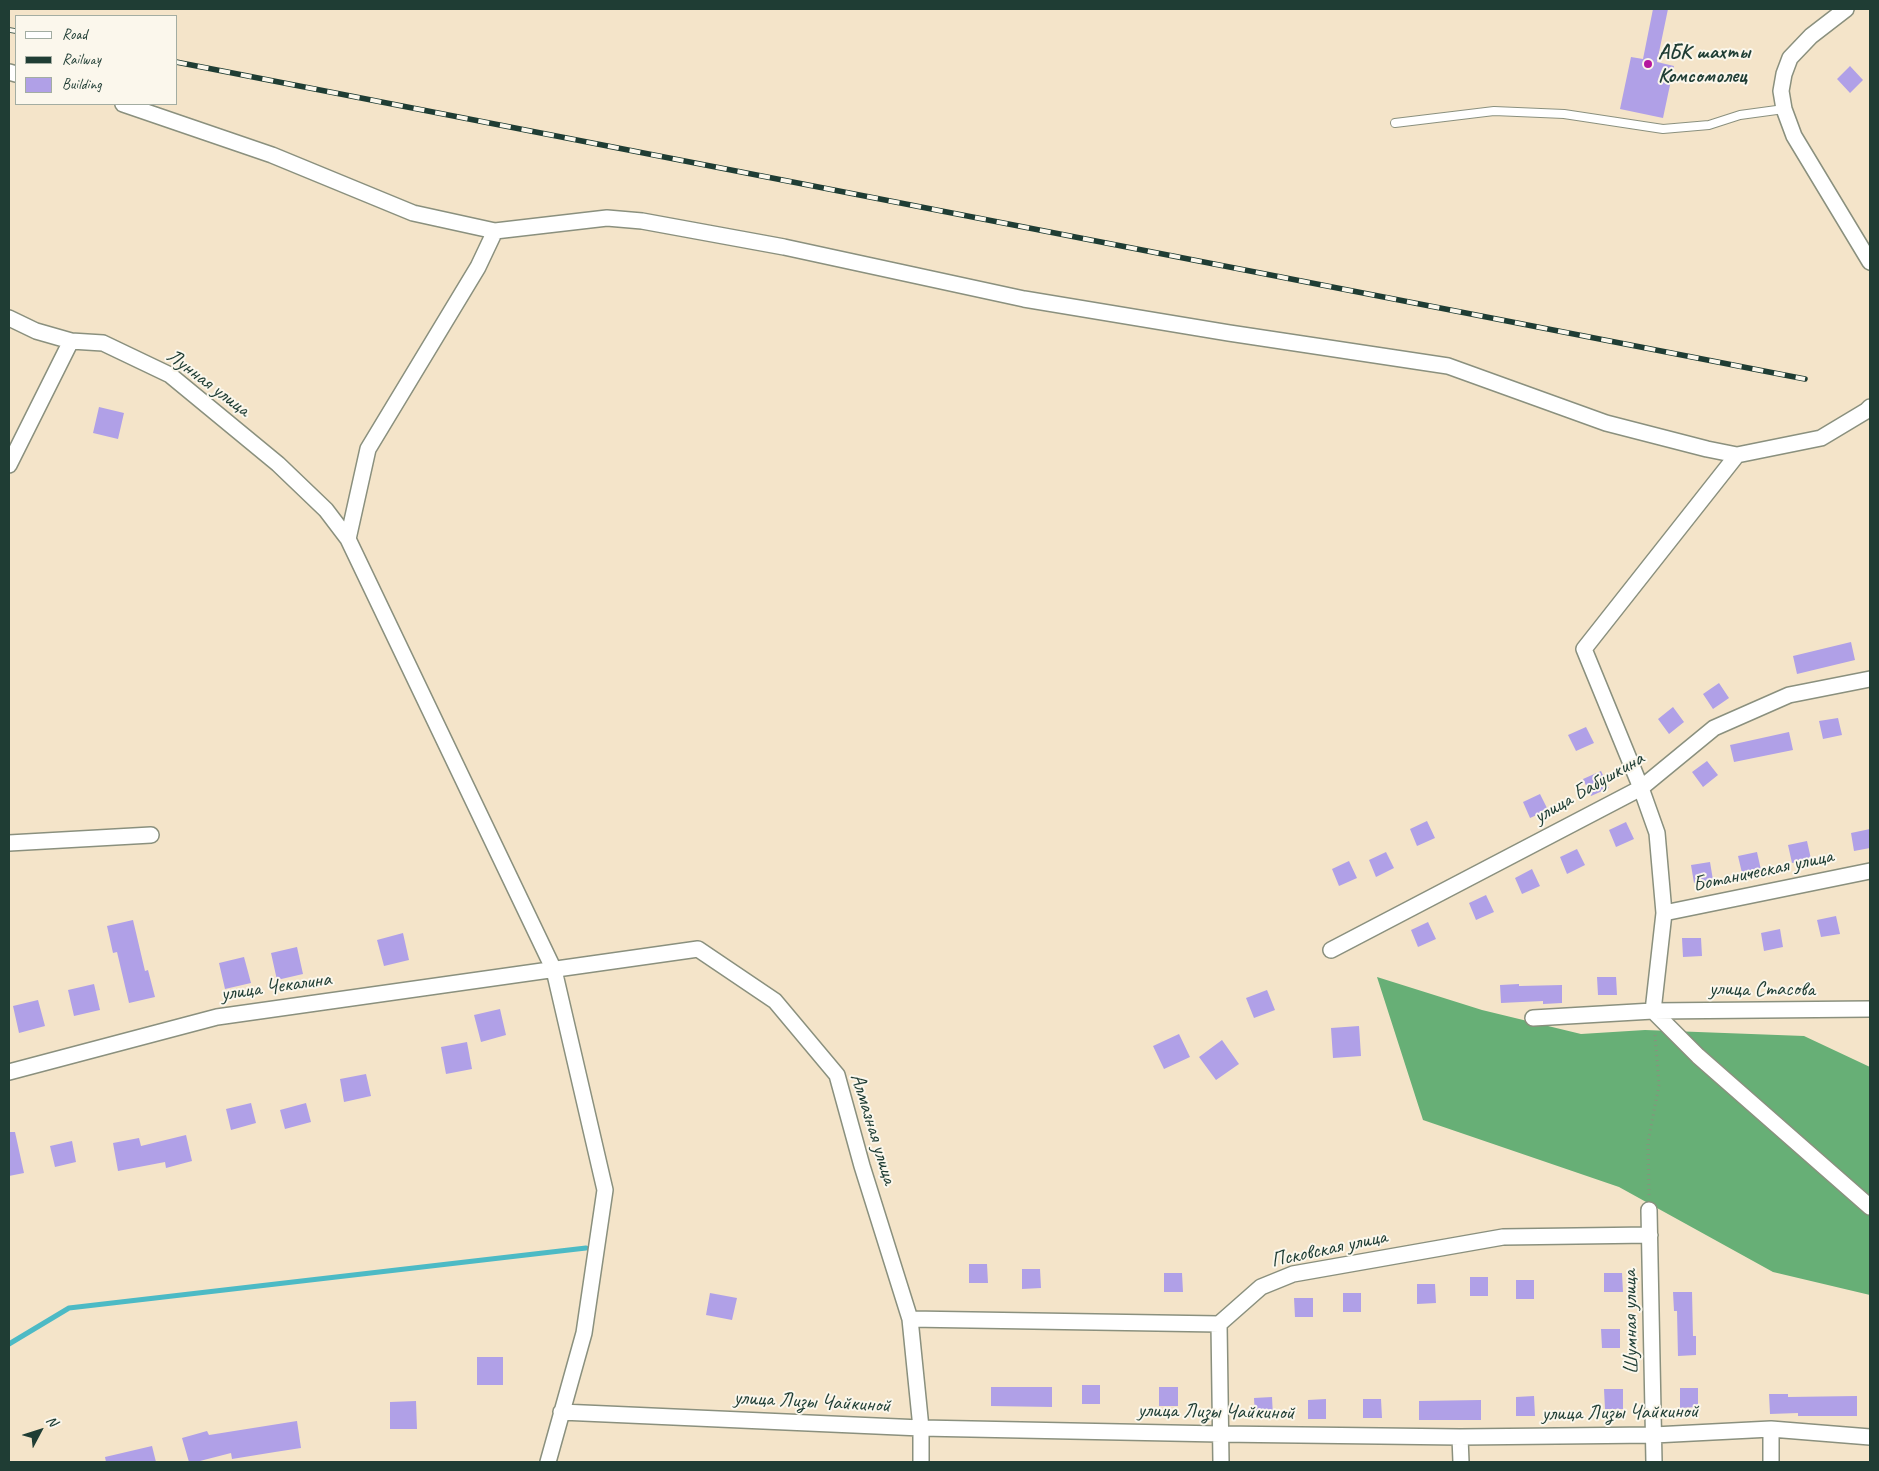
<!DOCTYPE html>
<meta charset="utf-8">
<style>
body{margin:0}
#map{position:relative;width:1879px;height:1471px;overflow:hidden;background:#f4e4c9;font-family:Caveat,sans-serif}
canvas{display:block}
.frame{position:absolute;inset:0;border:10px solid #1f3d34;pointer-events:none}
.legend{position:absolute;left:15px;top:15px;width:162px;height:90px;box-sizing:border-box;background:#fbf7ec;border:1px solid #a3ada2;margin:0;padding:6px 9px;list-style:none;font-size:15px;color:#1f3d34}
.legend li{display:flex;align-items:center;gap:10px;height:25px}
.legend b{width:25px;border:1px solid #a3ada2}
.north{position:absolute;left:15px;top:1406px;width:50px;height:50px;-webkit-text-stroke:4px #fbf7ec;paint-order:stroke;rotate:50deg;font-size:14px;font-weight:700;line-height:20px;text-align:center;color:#1f3d34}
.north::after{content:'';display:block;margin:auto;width:18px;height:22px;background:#1f3d34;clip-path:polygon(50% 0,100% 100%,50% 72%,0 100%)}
</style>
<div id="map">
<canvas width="1879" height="1471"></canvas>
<div class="frame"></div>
<ul class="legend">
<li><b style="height:6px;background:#fff"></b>Road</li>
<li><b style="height:6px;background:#1f3d34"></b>Railway</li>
<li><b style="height:14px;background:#b0a0e7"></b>Building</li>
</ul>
<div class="north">N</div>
</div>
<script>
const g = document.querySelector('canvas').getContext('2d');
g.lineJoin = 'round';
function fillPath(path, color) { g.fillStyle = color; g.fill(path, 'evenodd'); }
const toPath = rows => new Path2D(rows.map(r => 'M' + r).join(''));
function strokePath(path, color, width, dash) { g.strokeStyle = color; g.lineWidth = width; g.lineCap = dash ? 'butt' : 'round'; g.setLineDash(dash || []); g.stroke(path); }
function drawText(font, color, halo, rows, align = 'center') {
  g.font = font + ' Caveat,sans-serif'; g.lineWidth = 4; g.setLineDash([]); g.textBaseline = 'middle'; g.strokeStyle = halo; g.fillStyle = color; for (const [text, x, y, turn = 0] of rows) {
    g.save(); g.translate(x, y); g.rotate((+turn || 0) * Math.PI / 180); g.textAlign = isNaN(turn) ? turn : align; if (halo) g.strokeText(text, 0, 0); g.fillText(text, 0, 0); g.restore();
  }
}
const forest = toPath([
 [1377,977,1482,1010,1581,1034,1645,1030,1804,1036,1870,1067,1870,1295,1773,1272,1619,1187,1423,1120]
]);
const stream = toPath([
 [9,1344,69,1308,586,1248]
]);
const building = toPath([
 [1653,9,1668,9,1657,62,1674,66,1663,118,1620,109,1631,57,1643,59],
 [1850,66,1863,80,1850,93,1837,79],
 [99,407,124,413,118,439,93,433],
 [1851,642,1855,660,1797,674,1793,656],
 [1719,683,1729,698,1713,709,1703,694],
 [1673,707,1684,722,1669,734,1658,719],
 [1838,718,1842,735,1823,739,1819,721],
 [1586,727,1594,743,1576,751,1568,735],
 [1789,732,1793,750,1734,762,1730,745],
 [1707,761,1718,775,1703,787,1692,772],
 [1601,771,1609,788,1591,796,1583,779],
 [1540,794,1548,810,1530,818,1523,802],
 [1427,821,1435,838,1417,846,1410,829],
 [1626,822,1634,839,1616,847,1609,830],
 [1870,829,1870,848,1854,851,1851,833],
 [1807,841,1811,859,1792,863,1788,845],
 [1577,849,1585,865,1567,874,1560,857],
 [1386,852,1394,868,1376,877,1369,860],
 [1757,852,1761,870,1742,873,1738,856],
 [1349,861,1357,878,1339,886,1332,869],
 [1710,862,1713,880,1694,883,1691,865],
 [1532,869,1540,886,1522,894,1515,878],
 [1486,895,1494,912,1476,920,1469,903],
 [1836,916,1840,934,1821,937,1817,920],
 [133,920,145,971,148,970,155,997,129,1003,117,952,113,953,107,926],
 [1428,922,1436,939,1418,947,1411,930],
 [1780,929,1783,947,1764,951,1761,933],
 [403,933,409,960,384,966,377,940],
 [1682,938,1701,938,1702,956,1683,957],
 [297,947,303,974,277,980,271,953],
 [244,957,251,983,225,989,219,963],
 [1597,977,1616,977,1617,995,1598,995],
 [94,984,100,1010,74,1016,68,990],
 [1519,984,1519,986,1562,985,1562,1003,1543,1004,1543,1001,1501,1003,1500,985],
 [1267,990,1275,1010,1254,1018,1246,998],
 [38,1000,45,1026,19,1033,13,1006],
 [500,1009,506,1035,481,1042,474,1015],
 [1359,1026,1361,1056,1333,1058,1331,1028],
 [1179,1034,1190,1057,1164,1069,1153,1046],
 [1222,1040,1239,1064,1216,1080,1199,1057],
 [467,1042,472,1069,446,1074,441,1047],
 [366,1074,371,1096,344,1102,340,1079],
 [251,1103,256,1123,231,1130,226,1109],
 [306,1103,311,1122,285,1129,280,1110],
 [9,1132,15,1132,24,1173,9,1176],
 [186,1135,192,1161,166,1168,165,1162,118,1171,113,1143,139,1138,141,1146],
 [72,1141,76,1162,55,1167,50,1146],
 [969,1264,987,1264,988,1283,969,1283],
 [1022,1269,1040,1269,1041,1288,1022,1289],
 [1164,1273,1182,1273,1183,1292,1164,1292],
 [1604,1273,1622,1273,1623,1292,1604,1292],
 [1470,1277,1488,1277,1488,1296,1470,1296],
 [1516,1280,1534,1280,1534,1299,1516,1299],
 [1417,1284,1435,1284,1436,1303,1417,1304],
 [1673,1292,1692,1292,1693,1336,1696,1336,1696,1355,1678,1356,1677,1311,1674,1311],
 [710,1293,737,1298,732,1320,706,1315],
 [1343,1293,1361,1293,1361,1312,1343,1312],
 [1294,1298,1313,1298,1313,1317,1295,1317],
 [1601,1329,1620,1329,1620,1348,1602,1348],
 [477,1357,503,1357,503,1385,477,1385],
 [1082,1385,1100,1385,1100,1404,1082,1404],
 [991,1387,1052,1387,1052,1407,991,1406],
 [1159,1387,1178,1387,1178,1406,1159,1406],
 [1680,1388,1698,1388,1698,1407,1680,1408],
 [1604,1389,1623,1389,1623,1409,1605,1409],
 [1769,1394,1788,1394,1788,1397,1857,1396,1857,1416,1798,1416,1798,1413,1770,1414],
 [1534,1396,1535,1416,1516,1416,1516,1397],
 [1272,1397,1273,1417,1255,1417,1254,1398],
 [1326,1399,1326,1419,1308,1419,1308,1400],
 [1363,1399,1381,1399,1382,1418,1363,1418],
 [1481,1400,1481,1420,1419,1420,1419,1401],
 [416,1401,417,1429,390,1429,390,1402],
 [297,1421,301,1448,275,1452,232,1459,231,1453,196,1462,189,1462,182,1438,207,1431,209,1435],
 [152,1446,156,1462,106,1462,105,1457]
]);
const path = toPath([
 [1649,1195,1648,1142,1659,1085,1655,1035]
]);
const lane = toPath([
 [1395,123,1494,111,1564,114,1663,129,1709,125,1740,115,1784,109]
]);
const street = toPath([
 [1846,9,1811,36,1790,58,1784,74,1781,91,1784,109,1794,136,1870,262],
 [9,72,16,74],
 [123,104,272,155,413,213,495,231],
 [9,318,36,331,71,341,103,343,170,375,278,464,326,510,348,539],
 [9,465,71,341],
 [9,843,151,835],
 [1664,913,1870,871],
 [1331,950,1641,788,1714,728,1789,695,1870,679],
 [1653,1011,1664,913,1657,833,1641,788,1584,649,1737,455],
 [1653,1011,1698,1056,1870,1207],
 [1533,1018,1653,1011,1870,1009],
 [9,1072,217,1017,698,949,775,1001,837,1075,862,1166,910,1319,921,1428,921,1462],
 [1649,1210,1654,1462],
 [910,1319,1219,1324,1261,1287,1293,1274,1503,1237,1650,1235],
 [1219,1324,1221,1462],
 [561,1412,921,1428,1220,1434,1460,1437,1654,1435,1771,1429,1870,1437],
 [1771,1429,1771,1462],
 [1460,1437,1461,1462],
 [548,1462,584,1333,605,1190,554,970,348,539,368,449,478,267,495,231,607,218,642,221,784,247,1024,299,1229,333,1448,366,1606,423,1707,449,1737,455,1821,438,1866,411,1870,407]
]);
const rail = toPath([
 [9,30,16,31],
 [176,62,1805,379]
]);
const markers = [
 [1648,64,5,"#b5179e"]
];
const poiNames = [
 ["АБК шахты",1658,52],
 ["Комсомолец",1658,76]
];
const streetNames = [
 ["Лунная улица",208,383,37],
 ["улица Бабушкина",1589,788,-30],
 ["Ботаническая улица",1763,871,-12],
 ["улица Чекалина",276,987,-8],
 ["улица Стасова",1762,989],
 ["Алмазная улица",873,1129,73],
 ["Псковская улица",1329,1249,-12],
 ["Шумная улица",1631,1322,-91],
 ["улица Лизы Чайкиной",812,1402,3],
 ["улица Лизы Чайкиной",1216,1412,1],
 ["улица Лизы Чайкиной",1620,1413,-1]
];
fillPath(forest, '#67af76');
strokePath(stream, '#4cbac5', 5);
fillPath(building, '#b0a0e7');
strokePath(lane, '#8a907e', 10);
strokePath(street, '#8a907e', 18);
strokePath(path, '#8a907e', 3, [1, 4]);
strokePath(lane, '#fff', 8);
strokePath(street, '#fff', 15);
strokePath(rail, '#1f3d34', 5.5);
strokePath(rail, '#fbf7ec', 4, [11]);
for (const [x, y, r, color] of markers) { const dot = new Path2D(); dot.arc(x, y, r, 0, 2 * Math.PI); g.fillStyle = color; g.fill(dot); strokePath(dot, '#fbf7ec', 2); }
drawText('bold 21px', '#1f3d34', '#fbf7ec', poiNames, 'left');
drawText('21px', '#1f3d34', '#fbf7ec', streetNames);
</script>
